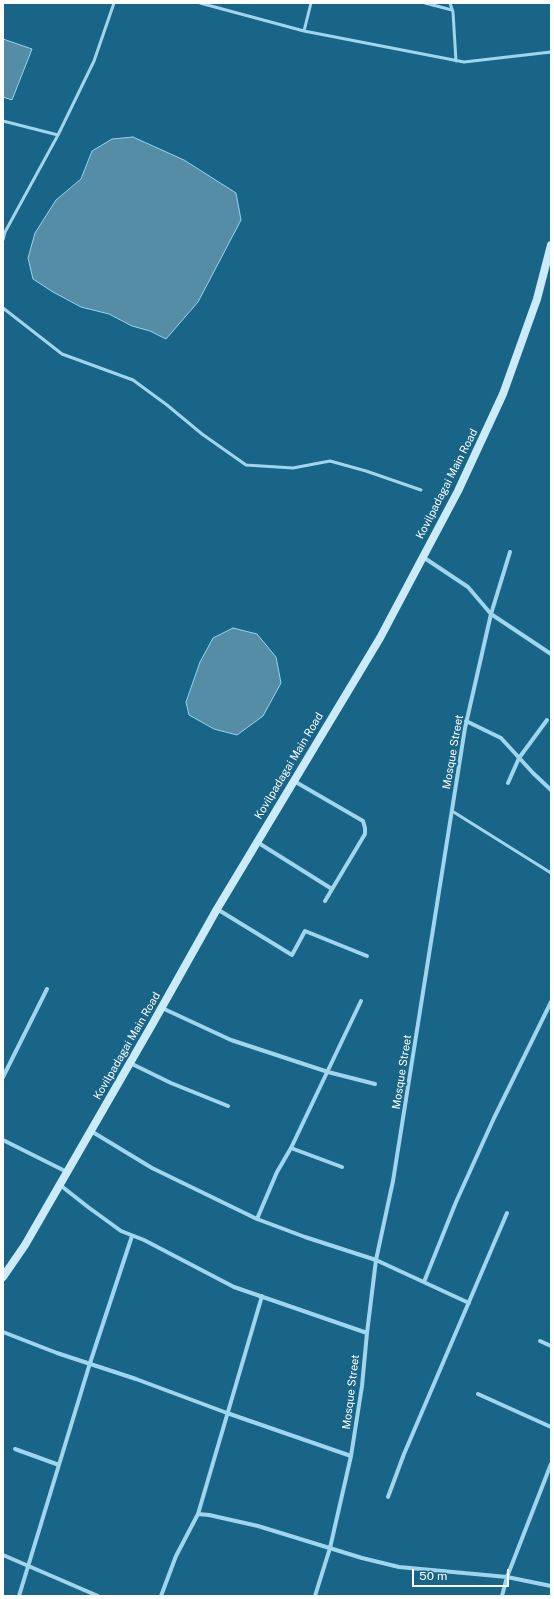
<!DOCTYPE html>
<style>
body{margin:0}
#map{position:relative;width:554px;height:1599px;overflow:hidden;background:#186588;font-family:"Public Sans",sans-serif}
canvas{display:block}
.frame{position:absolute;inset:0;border:4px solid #fff;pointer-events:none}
.scale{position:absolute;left:412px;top:1569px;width:97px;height:18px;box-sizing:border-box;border:2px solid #fff;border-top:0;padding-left:5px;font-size:12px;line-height:14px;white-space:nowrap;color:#fff;-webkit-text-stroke:3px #186588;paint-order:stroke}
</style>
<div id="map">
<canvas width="554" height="1599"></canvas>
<div class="frame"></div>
<div class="scale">50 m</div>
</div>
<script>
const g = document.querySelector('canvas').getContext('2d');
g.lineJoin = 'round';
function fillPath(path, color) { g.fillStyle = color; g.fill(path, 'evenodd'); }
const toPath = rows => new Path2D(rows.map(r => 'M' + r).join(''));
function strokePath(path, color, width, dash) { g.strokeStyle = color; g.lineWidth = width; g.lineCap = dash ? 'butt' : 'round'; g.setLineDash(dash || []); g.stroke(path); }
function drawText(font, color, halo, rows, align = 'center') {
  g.font = font + ' "Public Sans",sans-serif'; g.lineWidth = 4; g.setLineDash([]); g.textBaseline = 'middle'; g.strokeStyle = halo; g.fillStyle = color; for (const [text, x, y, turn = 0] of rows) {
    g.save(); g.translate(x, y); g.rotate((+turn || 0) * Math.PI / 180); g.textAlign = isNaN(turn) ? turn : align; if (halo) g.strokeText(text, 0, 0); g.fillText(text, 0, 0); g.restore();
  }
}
const water = toPath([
 [3,39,32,49,12,100,3,97,3,39],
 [133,137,184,160,236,193,241,220,198,302,166,339,150,331,132,326,109,314,81,307,53,292,33,279,28,258,35,233,56,200,81,179,92,151,112,139,133,137],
 [233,628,257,634,276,657,281,683,263,716,237,735,214,729,189,715,186,702,200,662,213,638,233,628]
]);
const lane = toPath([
 [200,3,304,31,464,62,551,52],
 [425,3,452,10],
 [450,3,453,12,456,61],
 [304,31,311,3],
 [3,121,58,135],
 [3,240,5,232,58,135,94,61,114,3],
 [3,308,62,354,133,380,167,405,202,434,246,465,293,468,330,461,366,471,421,490],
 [452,811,551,873]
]);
const street = toPath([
 [423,557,468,587,491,614,551,654],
 [466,721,501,738,533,773,551,790],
 [294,781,363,821,365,828,365,834,325,901],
 [508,783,519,758,547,720],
 [257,842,332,889],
 [217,909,292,955,305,931,367,956],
 [162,1008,231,1040,328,1072,375,1084],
 [130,1063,171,1083,228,1106],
 [3,1077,47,989],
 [91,1131,152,1168,257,1219,305,1237,376,1260,469,1303],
 [3,1140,67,1172],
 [291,1148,342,1167],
 [60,1185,88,1207,121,1231,144,1240,234,1287,367,1333],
 [257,1219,277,1172,291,1148,361,1001],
 [424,1282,456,1202,494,1118,551,1002],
 [3,1332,57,1353,136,1379,227,1413,351,1456],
 [540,1341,551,1346],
 [478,1394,551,1427],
 [15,1449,59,1465],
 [388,1497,404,1454,507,1213],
 [198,1514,209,1515,258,1526,362,1558,399,1567,507,1577,551,1464],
 [3,1555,98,1596],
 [19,1596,90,1363,132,1236],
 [161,1596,176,1556,198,1514,262,1296],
 [315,1596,330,1548,351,1456,362,1386,367,1333,376,1260,393,1181,465,728,491,614,510,552],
 [502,1596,507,1577,551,1586]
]);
const secondary = toPath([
 [3,1277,25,1245,153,1023,217,909,380,638,458,491,503,394,537,299,551,245]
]);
const streetNames = [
 ["Kovilpadagai Main Road",447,484,-63],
 ["Mosque Street",453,752,-80],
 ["Kovilpadagai Main Road",289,766,-59],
 ["Kovilpadagai Main Road",127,1046,-60],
 ["Mosque Street",402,1072,-81],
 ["Mosque Street",351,1392,-83]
];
fillPath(water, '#558da6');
strokePath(water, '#92d5f0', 1);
strokePath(lane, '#a0d6ed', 3);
strokePath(street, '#a0d6ed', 4);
strokePath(secondary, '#ccebf9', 8);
drawText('11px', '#fff', '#186588', streetNames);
</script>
